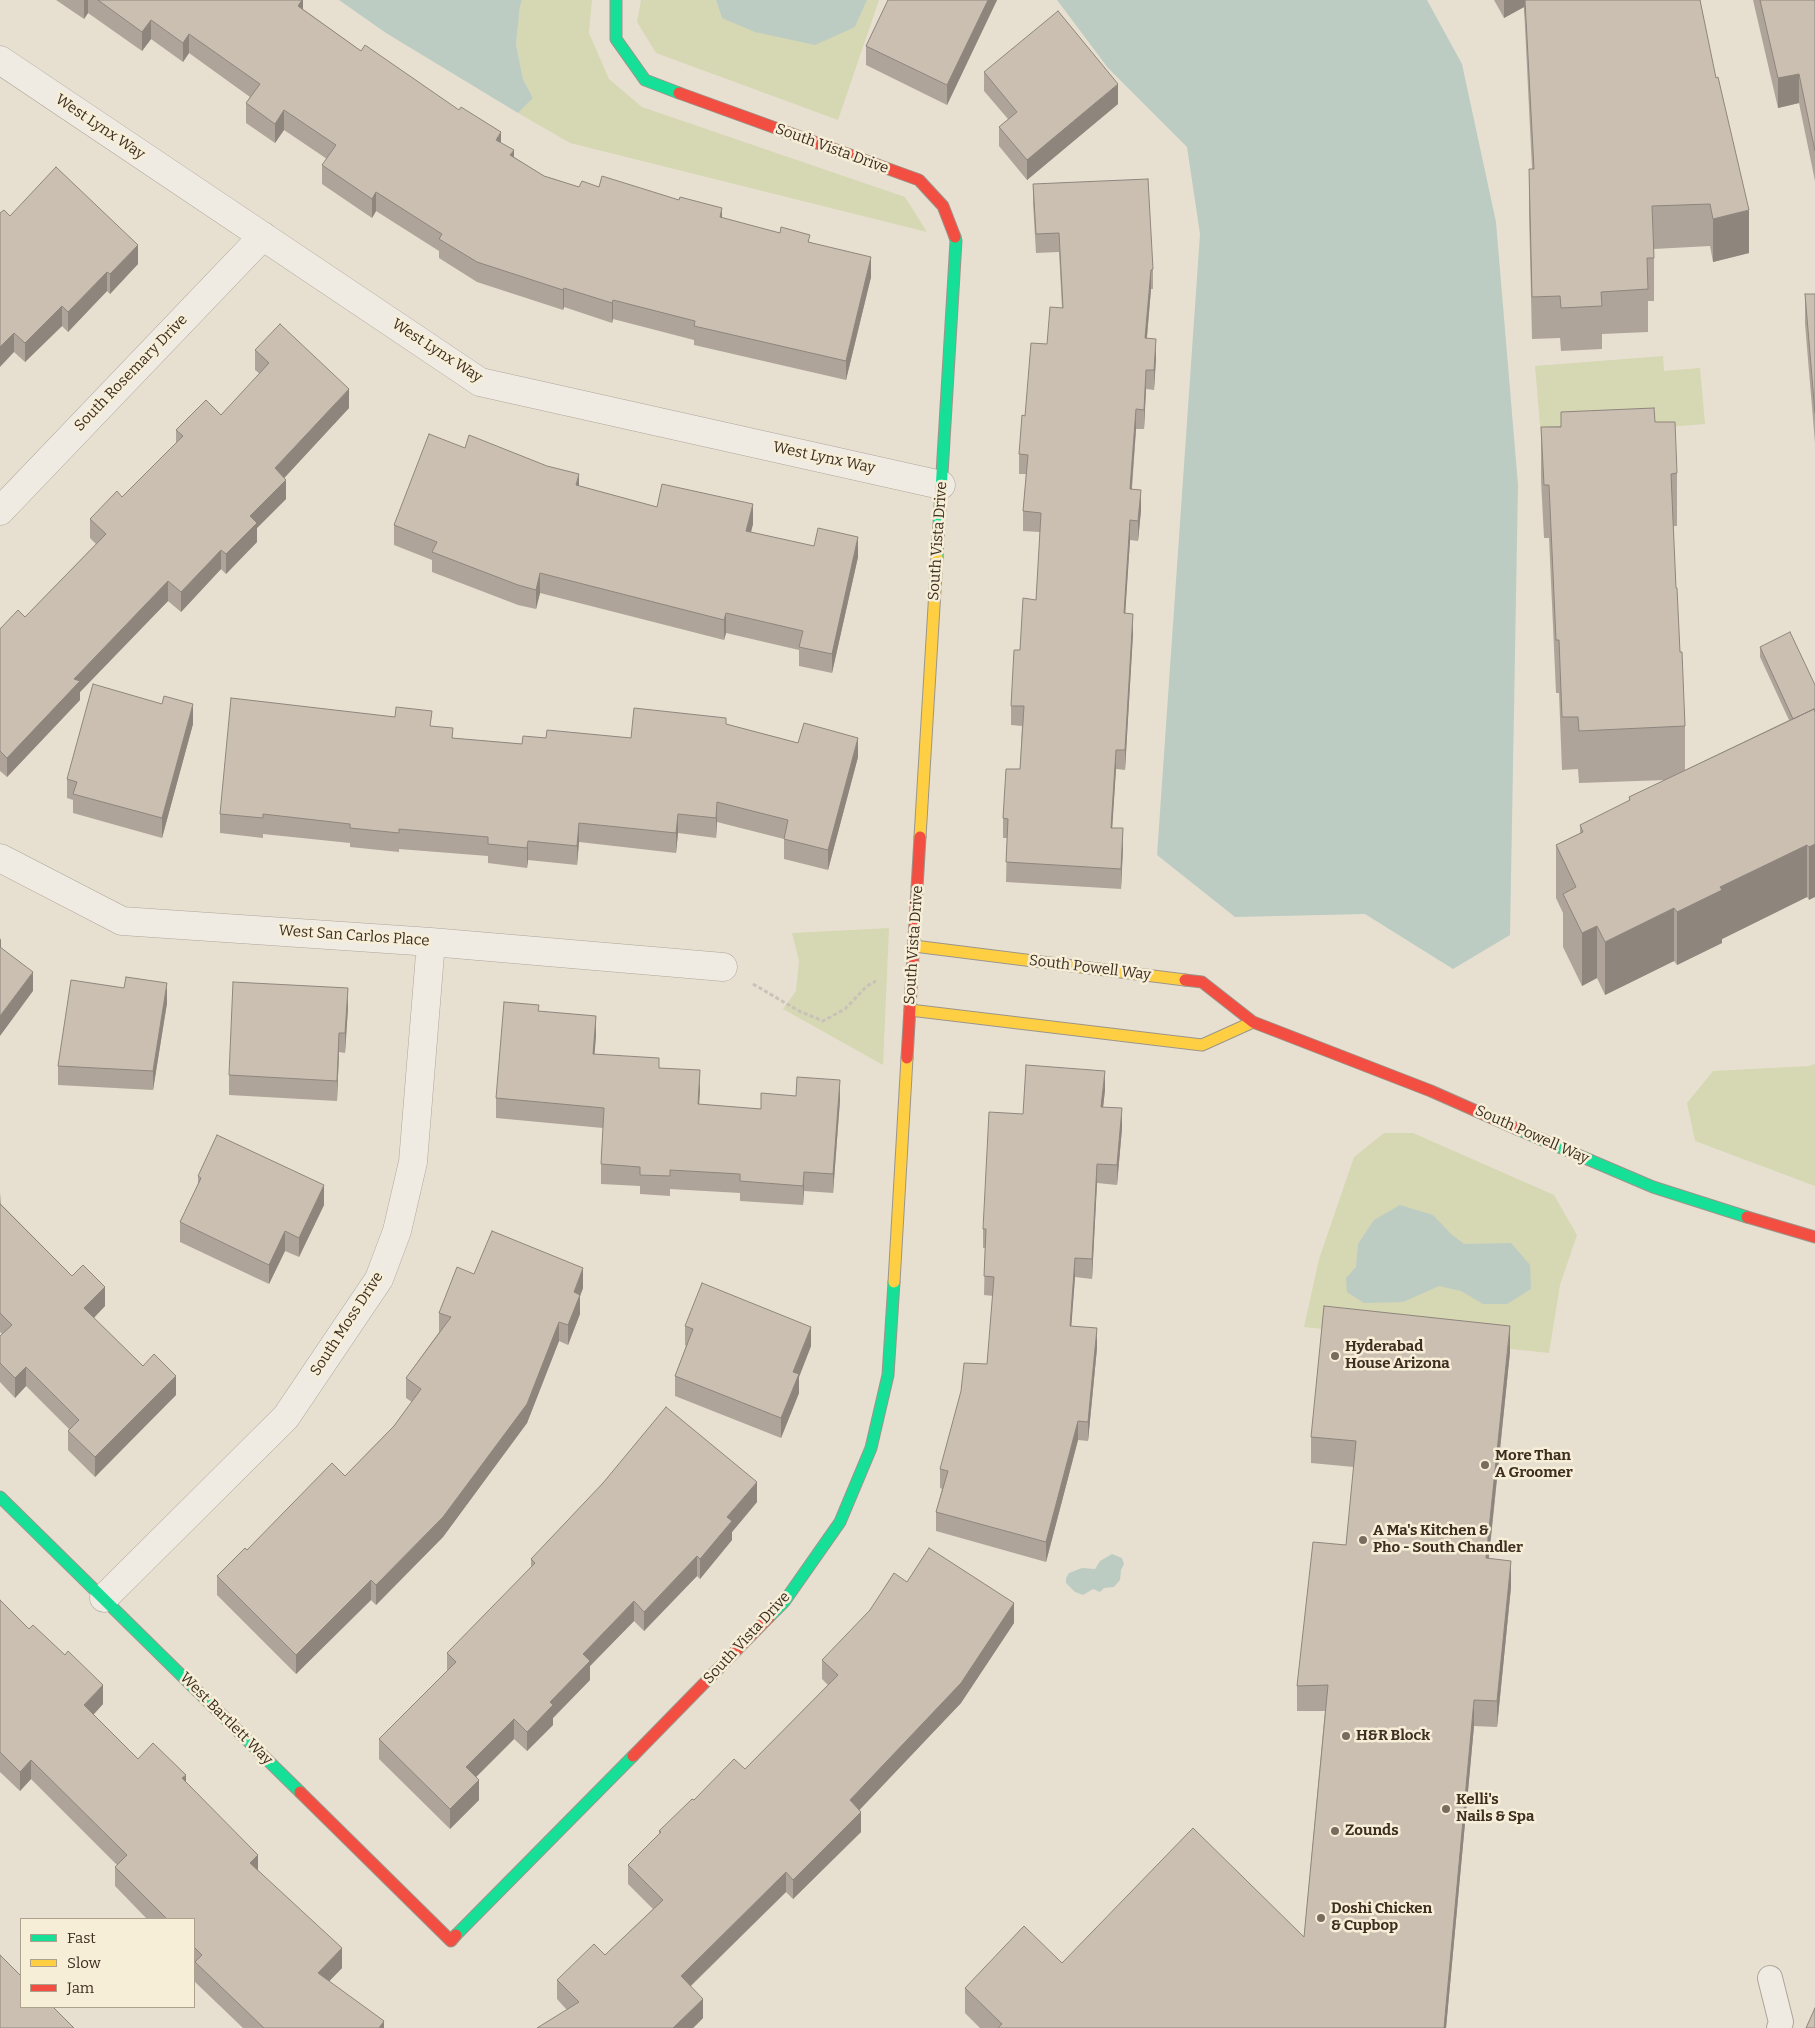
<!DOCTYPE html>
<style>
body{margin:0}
#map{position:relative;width:1815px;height:2028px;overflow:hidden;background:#e7e0d1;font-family:Bitter,serif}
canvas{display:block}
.legend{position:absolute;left:20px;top:1918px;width:175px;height:90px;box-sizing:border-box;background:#f7eed8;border:1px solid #ada18e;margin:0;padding:6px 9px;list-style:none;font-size:15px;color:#3d2e20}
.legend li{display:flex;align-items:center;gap:10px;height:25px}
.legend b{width:25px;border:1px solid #ada18e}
</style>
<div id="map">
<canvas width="1815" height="2028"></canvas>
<ul class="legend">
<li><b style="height:6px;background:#16e098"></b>Fast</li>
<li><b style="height:6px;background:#ffcf43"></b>Slow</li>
<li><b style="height:6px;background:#f24e42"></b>Jam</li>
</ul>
</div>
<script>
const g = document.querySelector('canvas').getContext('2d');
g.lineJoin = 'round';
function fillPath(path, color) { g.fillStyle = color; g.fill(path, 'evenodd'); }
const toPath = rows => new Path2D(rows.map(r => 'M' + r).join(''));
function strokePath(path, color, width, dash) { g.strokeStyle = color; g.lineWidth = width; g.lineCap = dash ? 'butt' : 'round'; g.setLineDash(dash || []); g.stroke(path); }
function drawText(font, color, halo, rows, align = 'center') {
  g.font = font + ' Bitter,serif'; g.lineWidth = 5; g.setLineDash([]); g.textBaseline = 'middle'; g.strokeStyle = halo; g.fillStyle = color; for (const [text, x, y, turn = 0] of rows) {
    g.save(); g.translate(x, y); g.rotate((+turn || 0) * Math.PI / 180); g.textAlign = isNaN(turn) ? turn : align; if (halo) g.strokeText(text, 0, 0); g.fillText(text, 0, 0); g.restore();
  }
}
const green = toPath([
 [522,0,592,0,589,33,609,79,642,107,905,197,927,232,570,143,518,113,533,98,523,79,516,44,520,6],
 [641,0,716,0,722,18,855,27,867,0,879,0,838,120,656,53,637,22],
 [1663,356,1664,371,1700,368,1705,424,1668,427,1542,449,1535,366],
 [889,928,883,1065,783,1009,796,991,799,961,792,933],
 [1815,1064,1815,1186,1695,1141,1687,1103,1713,1071,1809,1066],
 [1384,1133,1413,1133,1554,1195,1577,1235,1560,1285,1549,1353,1304,1327,1319,1259,1354,1157]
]);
const water = toPath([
 [339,0,522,0,520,6,516,44,523,79,533,98,518,113,386,33],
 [716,0,867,0,855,27,815,45,755,32,722,18],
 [1057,0,1427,0,1462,64,1496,222,1518,485,1510,935,1453,969,1365,914,1235,917,1157,855,1200,234,1187,147,1108,68],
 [1400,1205,1433,1215,1451,1234,1464,1244,1511,1243,1530,1265,1531,1289,1507,1304,1483,1304,1461,1291,1439,1286,1403,1302,1364,1303,1347,1292,1346,1278,1356,1267,1358,1244,1374,1220],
 [1112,1554,1122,1558,1124,1564,1121,1570,1120,1580,1114,1587,1104,1588,1100,1592,1093,1589,1083,1595,1075,1592,1066,1583,1066,1578,1069,1573,1082,1568,1095,1569,1100,1561]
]);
const path = toPath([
 [753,984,799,1011,823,1021,845,1009,867,986,876,981]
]);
const lane = toPath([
 [1770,1978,1781,2022,1779,2028]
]);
const street = toPath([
 [0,60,480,382,941,485],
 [0,511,263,236],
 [0,858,122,921,431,942,723,967],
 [104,1598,286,1417,379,1279,397,1231,413,1162,431,942]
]);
const fast = toPath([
 [616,0,616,39,645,80,679,93],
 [937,557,956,241,955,237],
 [1517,1129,1653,1187,1747,1217],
 [0,1497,300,1792],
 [769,1617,784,1602,840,1522,871,1448,888,1375,894,1282],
 [456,1935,633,1756]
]);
const slow = toPath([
 [920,837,937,557],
 [914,946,1185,980],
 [910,1010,1202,1045,1253,1022],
 [894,1282,907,1058]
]);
const jam = toPath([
 [679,93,919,180,943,206,955,237],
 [1185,980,1202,982,1253,1022,1431,1091,1517,1129],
 [907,1058,920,837],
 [1747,1217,1815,1237],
 [633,1756,769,1617],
 [300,1792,451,1941,456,1935]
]);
const wall = toPath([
 [56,0,303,0,303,9,361,51,501,143,514,157,544,176,579,187,599,187,722,218,810,242,871,277,846,380,694,345,694,340,613,319,612,323,564,307,563,310,477,282,439,258,439,251,376,211,372,218,322,184,322,165,327,159,284,130,275,143,246,123,246,103,250,97,189,53,183,62,151,39,142,51,88,13,84,19],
 [997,0,947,105,866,65,866,46],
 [1494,0,1700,0,1749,253,1713,262,1710,246,1654,249,1654,301,1648,301,1648,332,1602,334,1602,349,1561,351,1560,338,1532,339,1529,212,1529,169,1532,169,1524,7,1504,18],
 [1753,0,1815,0,1815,181,1799,103,1778,108],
 [984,72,1118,104,1027,180,999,146,999,127,1008,119,984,91],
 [1033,184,1153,269,1153,289,1151,289,1147,338,1156,358,1154,390,1146,389,1144,429,1136,429,1132,489,1141,510,1138,541,1130,540,1125,613,1133,634,1125,770,1116,769,1112,828,1123,848,1121,889,1006,882,1007,838,1003,838,1003,818,1020,769,1022,726,1011,725,1011,706,1020,650,1036,600,1040,532,1023,531,1023,511,1026,474,1019,474,1019,454,1025,416,1047,344,1062,308,1059,252,1036,253,1033,203],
 [10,216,138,264,110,294,107,291,68,332,62,326,25,362,14,352],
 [1805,294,1815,294,1815,443,1805,324],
 [255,350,349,408,284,478,286,499,257,528,257,542,226,574,221,569,181,612,168,601,80,692,80,700,7,777,0,771,0,629,25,617,96,544,90,538,90,519,122,497,176,443,176,430,221,415,260,374,255,370],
 [1655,422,1677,473,1677,526,1673,526,1676,588,1685,726,1685,770,1789,720,1760,657,1760,647,1815,685,1809,900,1807,897,1722,939,1722,943,1677,965,1674,961,1605,995,1597,978,1582,986,1563,947,1563,913,1556,898,1556,845,1580,833,1580,825,1629,801,1629,797,1666,780,1579,783,1578,769,1562,770,1559,693,1556,693,1549,538,1544,538,1541,480,1541,427],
 [465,448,579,486,657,507,753,524,751,532,858,557,832,673,799,666,799,650,726,633,724,640,540,593,536,609,518,605,432,572,432,560,394,545,394,525],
 [162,704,193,724,162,838,73,813,73,800,67,798,67,779],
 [726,724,798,743,858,757,828,870,784,859,784,839,717,822,716,838,678,833,676,853,579,842,577,865,528,860,527,868,488,863,488,856,399,849,399,852,350,847,350,843,263,834,263,838,220,833,220,814,432,726,453,738,522,744,546,738,631,738],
 [167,1003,153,1090,58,1085,58,1066],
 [348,1008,345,1053,339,1052,337,1101,229,1095,229,1075],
 [539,1011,596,1036,594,1054,659,1068,700,1089,699,1104,761,1109,840,1100,833,1193,804,1191,803,1205,740,1201,740,1193,670,1189,670,1196,640,1194,640,1186,601,1184,601,1164,603,1128,496,1118,496,1098],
 [1105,1090,1103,1107,1122,1128,1117,1185,1097,1183,1092,1279,1075,1277,1071,1326,1097,1348,1088,1441,1078,1440,1046,1562,936,1531,936,1512,942,1489,940,1488,940,1469,987,1364,993,1296,984,1295,985,1248,983,1248,983,1229,1023,1114],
 [198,1176,324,1205,299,1257,285,1251,269,1284,180,1242,180,1222,198,1185],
 [0,1192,1,1204,72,1276,105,1306,94,1318,143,1366,176,1395,95,1477,68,1450,68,1431,69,1429,26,1386,15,1398,0,1382,0,1336,2,1334,0,1332],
 [474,1274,583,1288,580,1296,580,1314,568,1345,559,1341,527,1423,443,1537,376,1605,371,1600,296,1674,217,1595,217,1576,247,1550,345,1476,394,1426,412,1402,406,1398,406,1378,439,1332,439,1313],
 [685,1326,811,1346,799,1377,799,1393,781,1438,675,1396,675,1376,686,1346,685,1345],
 [1510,1352,1489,1558,1511,1587,1497,1727,1474,1726,1446,2028,980,2028,965,2013,965,1988,1062,1963,1304,1937,1325,1711,1297,1711,1297,1686,1346,1545,1354,1467,1311,1463,1311,1437],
 [757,1502,732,1532,732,1540,700,1579,697,1576,644,1631,634,1621,590,1666,590,1680,553,1718,553,1725,527,1751,514,1739,476,1777,479,1800,450,1829,379,1759,379,1739,447,1672,447,1653,531,1568,531,1559],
 [907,1582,1014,1623,961,1703,859,1810,861,1832,793,1899,786,1892,691,1986,703,2018,693,2028,537,2028,567,2010,557,1999,557,1980,605,1955,653,1909,628,1884,628,1865,659,1834,659,1831,694,1800,745,1769,828,1685,822,1679,822,1660],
 [0,1600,103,1704,93,1715,138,1759,186,1782,258,1870,342,1968,329,1981,384,2028,243,2028,195,1982,194,1919,147,1919,115,1886,115,1867,117,1865,31,1779,20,1791,0,1772]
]);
const shadedWall = toPath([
 [84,0,88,0,88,13,84,19],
 [302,0,303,0,303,18,298,6],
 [988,0,997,0,947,105,947,85],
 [1504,0,1524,0,1524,7,1504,18],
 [1524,0,1525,0,1524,19],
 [151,20,151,39,142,51,142,32],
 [189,34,189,53,183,62,183,43],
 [1799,74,1799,103,1778,108,1778,78],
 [1118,84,1118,104,1027,180,1027,160],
 [284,110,284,130,275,143,275,124],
 [501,132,501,151,496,140],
 [514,150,514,170,510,155],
 [376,192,376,211,372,218,372,199],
 [722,208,722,227,720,217],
 [1749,210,1749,253,1713,262,1713,219],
 [138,245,138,264,110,294,110,274],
 [871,257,871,277,846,380,846,361],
 [1151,270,1151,289,1145,358,1145,338],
 [107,272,107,291,68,332,68,312],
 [564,288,564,307,563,310,563,290],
 [613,300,613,319,612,323,612,303],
 [62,306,62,326,25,362,25,343],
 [14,333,14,352,0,367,0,347],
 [1156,339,1156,358,1154,390,1154,370],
 [1146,370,1146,389,1144,429,1144,410],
 [349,389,349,408,275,488,275,468],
 [1136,409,1136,429,1130,508,1130,489],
 [579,474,579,494,576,485],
 [286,480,286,499,257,528,257,542,226,574,226,554,250,516],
 [1141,490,1141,510,1138,541,1138,521],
 [753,504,753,524,746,550,746,531],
 [1130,520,1130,540,1124,633,1124,613],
 [858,537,858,557,832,673,832,654],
 [221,550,221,569,181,612,181,592],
 [540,573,540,593,536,609,536,590],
 [168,581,168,601,80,692,80,700,7,777,7,758,74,679],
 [726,613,726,633,724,640,724,620],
 [1133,614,1133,634,1125,770,1125,750],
 [193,704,193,724,162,838,162,818],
 [858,738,858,757,828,870,828,850],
 [1116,750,1116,769,1111,847,1111,828],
 [717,802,717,822,716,838,716,818],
 [678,814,678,833,676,853,676,833],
 [579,823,579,842,577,865,577,846],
 [1123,828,1123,848,1121,889,1121,869],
 [528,841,528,860,527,868,527,848],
 [1815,844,1815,897,1809,900,1809,847],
 [1807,845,1807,897,1722,939,1722,943,1677,965,1677,912,1720,887],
 [1674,908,1674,961,1605,995,1605,942],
 [1597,926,1597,978,1582,986,1582,933],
 [1,938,1,958,0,959,0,940],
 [33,972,33,991,0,1036,0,1016],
 [167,983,167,1003,153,1090,153,1071],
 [348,988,348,1008,345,1053,345,1033],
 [596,1016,596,1036,593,1074,593,1054],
 [339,1033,339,1052,337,1101,337,1081],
 [700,1070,700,1089,698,1124,698,1104],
 [1105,1071,1105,1090,1101,1126,1101,1107],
 [840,1080,840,1100,833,1193,833,1174],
 [1122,1108,1122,1128,1117,1185,1117,1165],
 [1097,1164,1097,1183,1092,1279,1092,1259],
 [804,1172,804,1191,803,1205,803,1186],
 [324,1185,324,1205,299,1257,299,1238],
 [285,1231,285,1251,269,1284,269,1265],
 [1075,1258,1075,1277,1070,1345,1070,1326],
 [583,1268,583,1288,580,1296,580,1314,568,1345,568,1325,574,1292],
 [105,1287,105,1306,84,1328,84,1308],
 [559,1322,559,1341,527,1423,443,1537,376,1605,376,1585],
 [1510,1326,1510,1352,1486,1583,1486,1558],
 [811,1327,811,1346,799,1377,799,1393,781,1438,781,1418,793,1372],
 [1097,1328,1097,1348,1088,1441,1088,1422],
 [26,1367,26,1386,15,1398,15,1378],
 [176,1376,176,1395,95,1477,95,1457],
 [1078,1421,1078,1440,1046,1562,1046,1542],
 [757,1482,757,1502,732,1532,732,1540,700,1579,700,1559,727,1517],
 [697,1556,697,1576,644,1631,644,1612],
 [1511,1561,1511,1587,1497,1727,1497,1701],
 [371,1580,371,1600,296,1674,296,1655],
 [634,1601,634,1621,590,1666,590,1680,553,1718,553,1725,527,1751,527,1732,550,1702,583,1654],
 [1014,1603,1014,1623,961,1703,850,1820,850,1800],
 [103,1685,103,1704,84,1725,84,1705],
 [1474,1700,1474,1726,1446,2028,1444,2028],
 [514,1719,514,1739,466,1787,466,1767],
 [31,1760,31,1779,20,1791,20,1772],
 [186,1775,186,1794,182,1778],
 [479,1780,479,1800,450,1829,450,1809],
 [861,1812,861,1832,793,1899,793,1880],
 [258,1855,258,1875,250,1863],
 [786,1872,786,1892,681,1995,681,1976],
 [342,1948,342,1968,318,1993,318,1973],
 [703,1999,703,2018,693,2028,673,2028],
 [384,2021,384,2028,379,2028]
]);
const building = toPath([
 [98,0,302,0,298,6,361,51,365,45,459,110,461,107,501,132,496,140,514,150,510,155,544,176,579,187,582,181,599,187,602,176,679,200,680,197,722,208,720,217,780,233,781,227,810,235,808,242,871,257,846,361,694,326,695,321,613,300,612,303,564,288,563,290,477,262,439,239,442,234,376,192,372,199,322,165,336,145,284,110,275,124,246,103,260,84,189,34,183,43,151,20,142,32,98,0],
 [888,0,988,0,947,85,866,46,888,0],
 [1525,0,1700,0,1716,78,1718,77,1749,210,1713,219,1710,204,1652,206,1654,258,1647,258,1648,289,1601,292,1602,306,1561,308,1560,296,1532,297,1529,169,1534,169,1525,0],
 [1760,0,1815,0,1815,151,1799,74,1778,78,1760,0],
 [1058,11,1118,84,1027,160,999,127,1017,112,984,72,1058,11],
 [56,167,138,245,110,274,107,272,68,312,62,306,25,343,14,333,0,347,0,213,4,210,10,216,56,167],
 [1148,179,1153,269,1151,270,1145,338,1156,339,1154,370,1146,370,1144,410,1136,409,1130,489,1141,490,1138,521,1130,520,1124,613,1133,614,1125,750,1116,750,1111,828,1123,828,1121,869,1006,862,1008,819,1003,818,1006,769,1020,769,1024,706,1011,706,1014,650,1020,650,1023,598,1036,600,1041,513,1023,511,1028,455,1019,454,1022,415,1025,416,1031,343,1047,344,1050,307,1063,308,1059,233,1036,234,1033,184,1148,179],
 [1805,294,1815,294,1815,413,1805,294],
 [280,324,349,389,275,468,286,480,250,516,257,523,226,554,221,550,181,592,168,581,74,679,80,681,7,758,0,751,0,629,18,610,25,617,106,534,90,519,117,491,122,497,183,436,176,430,206,400,221,415,269,363,255,350,280,324],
 [1654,408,1655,422,1675,422,1677,473,1671,474,1676,588,1677,588,1680,652,1682,652,1685,726,1579,731,1578,717,1562,717,1559,640,1556,640,1549,485,1544,485,1541,427,1561,427,1561,412,1654,408],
 [429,434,465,448,469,435,547,466,579,474,576,485,657,507,662,484,753,504,746,531,814,546,818,528,858,537,832,654,799,647,803,631,726,613,724,620,540,573,536,590,518,585,432,552,437,542,394,525,429,434],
 [1790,632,1815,685,1815,712,1814,709,1793,719,1760,647,1790,632],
 [93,684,162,704,164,696,193,704,162,818,73,794,77,782,67,779,93,684],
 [231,698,395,717,396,707,432,711,430,726,453,728,452,738,522,744,523,736,546,738,547,730,631,738,634,708,726,718,726,724,798,743,804,723,858,738,828,850,784,839,788,820,717,802,716,818,678,814,676,833,579,823,577,846,528,841,527,848,488,844,488,837,399,829,399,833,350,828,350,824,263,814,263,818,220,814,231,698],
 [1814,709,1815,712,1815,844,1809,847,1807,845,1720,887,1722,890,1677,912,1674,908,1605,942,1597,926,1582,933,1563,894,1576,887,1556,845,1583,832,1580,825,1630,800,1629,797,1814,709],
 [0,947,33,972,0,1016,0,947],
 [126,977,167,983,153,1071,58,1066,71,980,124,988,126,977],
 [233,982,348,988,345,1033,339,1033,337,1081,229,1075,233,982],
 [504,1002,539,1005,538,1011,596,1016,593,1054,659,1058,659,1068,700,1070,698,1104,761,1109,761,1093,796,1096,797,1077,840,1080,833,1174,804,1172,803,1186,740,1181,740,1174,670,1170,670,1176,640,1175,640,1167,601,1164,604,1108,496,1098,504,1002],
 [1026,1065,1105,1071,1101,1107,1122,1108,1117,1165,1097,1164,1092,1259,1075,1258,1070,1326,1097,1328,1088,1422,1078,1421,1046,1542,936,1512,948,1471,940,1469,961,1391,964,1363,987,1364,994,1277,984,1276,986,1229,983,1229,989,1112,1023,1114,1026,1065],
 [217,1135,324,1185,299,1238,285,1231,269,1265,180,1222,201,1178,198,1176,217,1135],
 [0,1204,72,1276,83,1265,105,1287,84,1308,143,1366,154,1354,176,1376,95,1457,68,1431,79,1420,26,1367,15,1378,0,1363,0,1336,12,1325,0,1313,0,1204],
 [492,1231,583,1268,574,1292,580,1295,568,1325,559,1322,527,1404,443,1517,376,1585,371,1580,296,1655,217,1576,245,1548,247,1550,332,1463,345,1476,394,1426,421,1389,406,1378,451,1317,439,1313,457,1267,474,1274,492,1231],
 [702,1283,811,1327,793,1372,799,1374,781,1418,675,1376,693,1329,685,1326,702,1283],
 [1324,1306,1510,1326,1486,1558,1511,1561,1497,1701,1474,1700,1444,2028,998,2028,1002,2024,965,1988,1024,1926,1062,1963,1193,1828,1304,1937,1328,1685,1297,1686,1313,1542,1346,1545,1356,1441,1311,1437,1324,1306],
 [666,1407,757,1482,727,1517,732,1521,700,1559,697,1556,644,1612,634,1601,583,1654,590,1661,550,1702,553,1705,527,1732,514,1719,466,1767,479,1780,450,1809,379,1739,456,1662,447,1653,535,1563,531,1559,603,1483,666,1407],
 [929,1548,1014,1603,961,1683,850,1800,861,1812,793,1880,786,1872,681,1976,703,1999,673,2028,537,2028,579,2002,557,1980,594,1944,605,1955,663,1900,628,1865,661,1832,659,1831,692,1799,694,1800,734,1759,745,1769,838,1675,822,1660,870,1610,894,1573,907,1582,929,1548],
 [0,1600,29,1629,33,1625,65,1655,68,1651,103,1685,84,1705,138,1759,153,1743,186,1775,182,1778,258,1855,250,1863,342,1948,318,1973,384,2021,379,2028,264,2028,195,1962,202,1955,194,1947,194,1919,167,1919,115,1867,127,1855,31,1760,20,1772,0,1752,0,1600],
 [0,1955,21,1976,21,2007,53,2007,74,2028,0,2028,0,1955],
 [1815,2008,1815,2028,1806,2028,1815,2008]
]);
const markers = [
 [1335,1356,5,"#786c5e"],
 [1485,1465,5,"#786c5e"],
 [1363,1540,5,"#786c5e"],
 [1346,1736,5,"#786c5e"],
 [1446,1809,5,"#786c5e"],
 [1335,1831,5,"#786c5e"],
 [1321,1918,5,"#786c5e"]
];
const streetNames = [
 ["West Lynx Way",100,127,34],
 ["South Vista Drive",832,149,20],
 ["West Lynx Way",437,351,33],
 ["South Rosemary Drive",131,373,-46],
 ["West Lynx Way",824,458,12],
 ["South Vista Drive",938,541,-86],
 ["West San Carlos Place",354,936,4],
 ["South Vista Drive",914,945,-86],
 ["South Powell Way",1090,968,7],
 ["South Powell Way",1532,1135,24],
 ["South Moss Drive",347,1324,-57],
 ["South Vista Drive",747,1638,-47],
 ["West Bartlett Way",226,1719,45]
];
const poiNames = [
 ["Hyderabad",1345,1347],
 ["House Arizona",1345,1364],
 ["More Than",1495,1456],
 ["A Groomer",1495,1473],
 ["A Ma's Kitchen &",1373,1531],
 ["Pho - South Chandler",1373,1548],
 ["H&R Block",1356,1736],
 ["Kelli's",1456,1800],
 ["Nails & Spa",1456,1817],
 ["Zounds",1345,1831],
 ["Doshi Chicken",1331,1909],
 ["& Cupbop",1331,1926]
];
fillPath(green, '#d6d7b3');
fillPath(water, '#bcccc2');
strokePath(lane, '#ada599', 26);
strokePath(street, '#ada599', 29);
strokePath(fast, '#9c958a', 13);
strokePath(slow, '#9c958a', 13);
strokePath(jam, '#9c958a', 13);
strokePath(path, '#c8c2b9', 3, [4, 2.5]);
strokePath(lane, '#efebe3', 24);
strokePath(street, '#efebe3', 28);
strokePath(fast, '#16e098', 11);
strokePath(slow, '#ffcf43', 11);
strokePath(jam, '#f24e42', 11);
fillPath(wall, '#afa499');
fillPath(shadedWall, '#8e867d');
fillPath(building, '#cbbfb2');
strokePath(building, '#8e867d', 1);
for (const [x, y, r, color] of markers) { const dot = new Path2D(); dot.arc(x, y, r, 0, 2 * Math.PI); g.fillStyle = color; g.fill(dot); strokePath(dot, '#f7eed8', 2); }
drawText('15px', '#3d2e20', '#f7eed8', streetNames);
drawText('bold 15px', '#3d2e20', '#f7eed8', poiNames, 'left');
</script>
